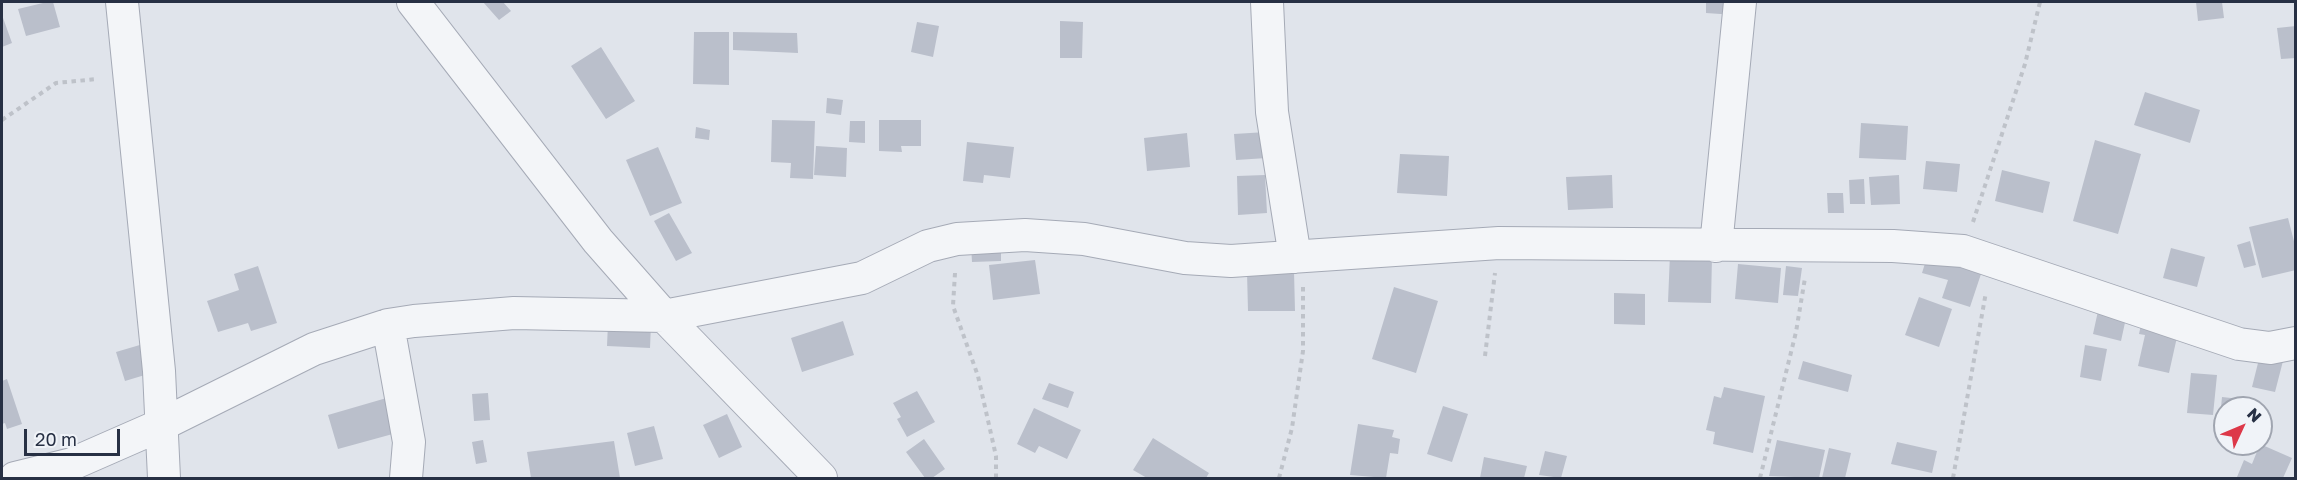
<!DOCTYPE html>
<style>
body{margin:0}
#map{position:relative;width:2297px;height:480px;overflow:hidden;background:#e0e4eb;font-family:"Golos Text",sans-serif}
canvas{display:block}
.frame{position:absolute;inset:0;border:3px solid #273044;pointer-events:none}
.north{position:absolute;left:2213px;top:396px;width:60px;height:60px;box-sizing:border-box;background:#f0f3f8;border:2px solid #a0a5b0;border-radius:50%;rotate:46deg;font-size:16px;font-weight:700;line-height:24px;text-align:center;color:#273044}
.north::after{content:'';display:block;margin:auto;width:21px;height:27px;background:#dd3849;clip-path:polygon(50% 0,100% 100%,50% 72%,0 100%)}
.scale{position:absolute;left:24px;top:429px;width:96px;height:27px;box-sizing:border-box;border:3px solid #273044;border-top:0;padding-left:8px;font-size:18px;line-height:21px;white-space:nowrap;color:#273044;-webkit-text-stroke:4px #f0f3f8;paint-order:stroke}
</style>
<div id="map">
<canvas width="2297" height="480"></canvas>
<div class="frame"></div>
<div class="north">N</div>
<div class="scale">20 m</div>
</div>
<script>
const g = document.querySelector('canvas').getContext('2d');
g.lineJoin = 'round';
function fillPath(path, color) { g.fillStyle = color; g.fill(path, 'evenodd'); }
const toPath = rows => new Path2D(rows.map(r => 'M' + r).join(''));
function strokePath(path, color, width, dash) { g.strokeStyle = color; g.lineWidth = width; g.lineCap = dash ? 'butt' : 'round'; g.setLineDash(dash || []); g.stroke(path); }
const building = toPath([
 [47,2,53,2,60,27,26,36,18,9],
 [483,2,503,2,511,11,499,20],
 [1706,2,1735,2,1735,15,1706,13],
 [2196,2,2222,2,2224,18,2198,21],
 [2,15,12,43,2,47],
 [1060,21,1083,22,1082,58,1060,58],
 [917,22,939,26,933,57,911,52],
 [2296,26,2296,58,2281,59,2277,28],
 [694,32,729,32,729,85,693,84],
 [733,32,797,33,798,53,733,50],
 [601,47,635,101,606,119,571,66],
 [2145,92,2200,110,2190,143,2134,125],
 [827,98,843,100,841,115,826,113],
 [772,120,815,121,813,179,790,178,791,163,771,162],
 [879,120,921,120,921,146,901,146,902,152,879,151],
 [850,121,865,121,865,143,849,142],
 [1861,123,1908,126,1906,160,1859,158],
 [696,127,710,130,709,140,695,138],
 [1266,132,1267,158,1236,160,1234,134],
 [1187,133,1190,167,1147,171,1144,138],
 [2095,140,2141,154,2118,234,2073,221],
 [967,142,1014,147,1010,178,984,175,983,183,963,181],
 [816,146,847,148,846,177,814,175],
 [658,147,682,203,650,216,626,160],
 [1400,154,1449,156,1447,196,1397,193],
 [1926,161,1960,164,1957,192,1923,189],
 [2002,170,2050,182,2043,213,1995,201],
 [1265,175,1267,213,1238,215,1237,176],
 [1612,175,1613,208,1568,210,1566,177],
 [1899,175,1900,204,1871,205,1869,177],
 [1864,179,1865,204,1850,204,1849,180],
 [1827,193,1843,193,1844,213,1828,213],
 [669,213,692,253,676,261,654,221],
 [2288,218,2296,249,2296,270,2262,278,2249,227],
 [2250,241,2256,265,2244,268,2237,245],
 [1001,244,1001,261,972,262,971,245],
 [2171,248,2205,257,2197,287,2163,278],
 [1670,254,1712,256,1711,303,1668,302],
 [1927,257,1981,274,1970,307,1942,298,1948,280,1922,273],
 [1035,260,1040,294,993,300,989,265],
 [1738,264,1781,268,1778,303,1735,299],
 [258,266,277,323,251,331,248,323,218,332,207,301,239,290,234,274],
 [1786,266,1802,268,1798,296,1783,295],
 [1294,271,1295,311,1248,311,1247,272],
 [1394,287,1438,301,1416,373,1372,359],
 [1614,293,1645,294,1645,325,1614,324],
 [1919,297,1952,309,1939,347,1905,335],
 [2098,311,2126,318,2121,341,2093,334],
 [2142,320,2179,328,2169,373,2138,366,2145,335,2139,334],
 [843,321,854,355,802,372,791,338],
 [608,323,651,324,650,348,607,346],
 [150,342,158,371,125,381,116,352],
 [2085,345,2107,349,2101,381,2080,377],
 [2260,355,2283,361,2275,392,2252,387],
 [1803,361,1852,375,1848,392,1798,379],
 [2191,373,2217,375,2213,415,2187,413],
 [7,379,22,424,7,429,5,423,2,424,2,381],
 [1049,383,1074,392,1068,408,1042,399],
 [1724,387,1765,396,1753,453,1713,444,1715,432,1706,430,1714,396,1721,398],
 [917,391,935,422,907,437,897,419,901,417,893,403],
 [488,393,490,420,474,421,472,394],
 [390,397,400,432,338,449,328,415],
 [2222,397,2258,401,2257,408,2225,408,2225,418,2220,418],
 [1443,406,1468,414,1452,462,1427,454],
 [1034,408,1081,430,1067,459,1039,446,1035,453,1017,444],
 [727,414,742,447,719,458,703,425],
 [1358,424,1394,430,1392,437,1400,439,1398,454,1390,453,1386,478,1350,475],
 [654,426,663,459,635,466,627,433],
 [1153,438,1209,473,1206,478,1147,478,1133,470],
 [924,439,945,469,932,478,925,478,906,452],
 [483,440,487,462,476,464,472,442],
 [1777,440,1825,450,1819,478,1769,476],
 [614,441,620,478,531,478,527,452],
 [1897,442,1937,451,1932,473,1891,464],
 [2260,444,2292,458,2283,478,2237,477,2244,460,2252,464],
 [1829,448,1851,453,1845,478,1822,478],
 [1545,451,1567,456,1561,478,1539,475],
 [1484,457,1527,466,1524,478,1480,478]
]);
const path = toPath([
 [2,120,56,83,97,79],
 [1973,222,2025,64,2040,2],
 [955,273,953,306,978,376,996,456,996,478],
 [1485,356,1495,273],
 [1279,478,1292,428,1303,351,1303,286],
 [1760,478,1796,332,1805,278],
 [1953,478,1986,292]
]);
const minor = toPath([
 [122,2,159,371,164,478],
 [413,2,598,241,664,316,821,478],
 [1267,2,1272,112,1295,257],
 [1716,246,1740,2],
 [388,325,409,442,406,478],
 [15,478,72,464,161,425,314,349,388,325,414,321,514,313,664,316,862,278,928,246,957,239,1025,235,1084,239,1185,258,1231,261,1499,243,1893,246,1963,251,2239,344,2270,348,2296,343]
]);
fillPath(building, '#babfcb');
strokePath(minor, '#a5aab6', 34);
strokePath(path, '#bec2c9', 4, [4.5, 4.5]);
strokePath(minor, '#f3f5f8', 32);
</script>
